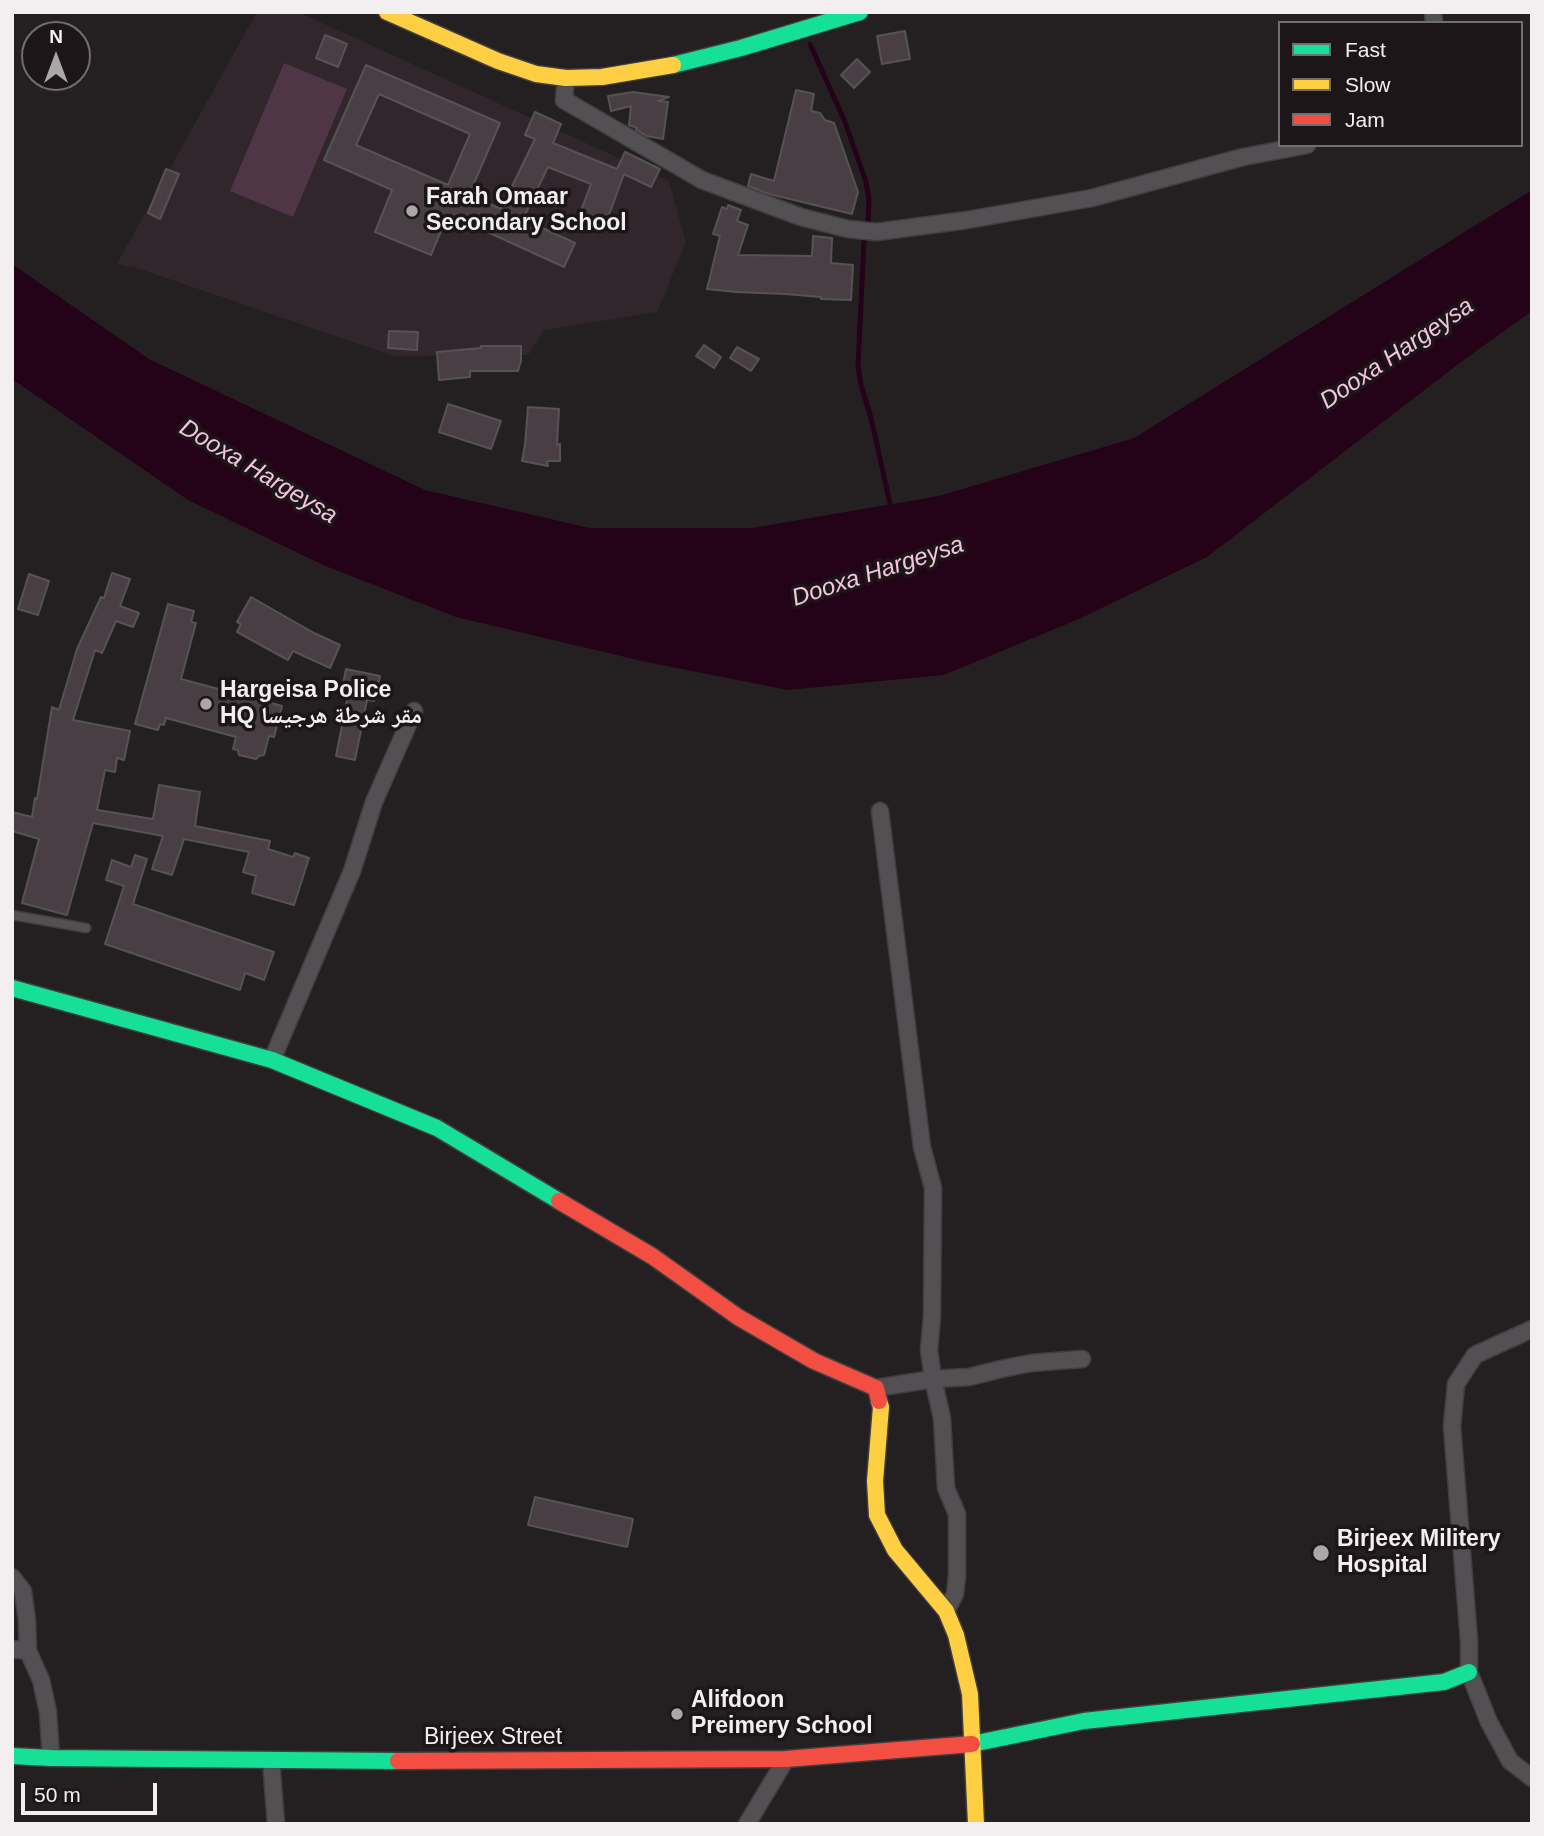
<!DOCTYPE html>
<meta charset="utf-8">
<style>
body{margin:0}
#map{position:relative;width:1544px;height:1836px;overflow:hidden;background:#242022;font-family:Helvetica,sans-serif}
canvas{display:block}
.frame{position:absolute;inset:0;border:14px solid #f3eff1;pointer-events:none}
.legend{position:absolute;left:1278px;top:21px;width:245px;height:126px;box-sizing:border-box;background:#1c1619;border:2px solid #726d6f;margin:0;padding:9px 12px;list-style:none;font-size:21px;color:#f3eff1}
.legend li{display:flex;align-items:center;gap:14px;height:35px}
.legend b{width:35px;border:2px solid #726d6f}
.north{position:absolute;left:21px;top:21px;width:70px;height:70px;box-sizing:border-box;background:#1c1619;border:2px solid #726d6f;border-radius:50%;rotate:0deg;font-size:19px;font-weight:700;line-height:28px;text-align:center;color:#f3eff1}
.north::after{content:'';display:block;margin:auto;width:24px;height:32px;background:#aba7a9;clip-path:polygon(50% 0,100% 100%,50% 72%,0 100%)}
.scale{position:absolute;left:21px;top:1783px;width:136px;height:32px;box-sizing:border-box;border:4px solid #f3eff1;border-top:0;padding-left:9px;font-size:21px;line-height:24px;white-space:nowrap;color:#f3eff1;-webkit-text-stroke:5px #1c1619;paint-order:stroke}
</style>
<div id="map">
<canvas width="1544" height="1836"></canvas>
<div class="frame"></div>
<ul class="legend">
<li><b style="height:9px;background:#16e098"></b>Fast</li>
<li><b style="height:9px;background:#ffcf43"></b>Slow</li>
<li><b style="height:9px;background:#f24e42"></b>Jam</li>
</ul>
<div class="north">N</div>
<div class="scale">50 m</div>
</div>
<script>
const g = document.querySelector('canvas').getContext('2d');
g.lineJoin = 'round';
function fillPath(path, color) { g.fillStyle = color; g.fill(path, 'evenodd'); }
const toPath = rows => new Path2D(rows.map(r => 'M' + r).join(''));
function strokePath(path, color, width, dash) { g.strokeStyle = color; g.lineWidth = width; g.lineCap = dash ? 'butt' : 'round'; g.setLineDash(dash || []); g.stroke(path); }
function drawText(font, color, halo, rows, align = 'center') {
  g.font = font + ' Helvetica,"Noto Naskh Arabic",sans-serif'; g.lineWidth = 7; g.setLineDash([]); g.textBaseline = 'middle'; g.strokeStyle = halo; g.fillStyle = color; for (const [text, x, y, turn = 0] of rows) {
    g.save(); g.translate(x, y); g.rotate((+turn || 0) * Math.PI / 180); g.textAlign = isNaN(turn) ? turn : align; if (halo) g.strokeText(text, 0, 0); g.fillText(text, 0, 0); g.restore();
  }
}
const built = toPath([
 [257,12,298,12,669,181,686,242,657,312,544,330,528,355,394,356,140,269,117,264]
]);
const green = toPath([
 [284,63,347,89,293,217,230,191]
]);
const water = toPath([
 [1532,190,1532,311,1465,359,1207,557,1079,619,944,675,788,690,646,662,456,617,323,565,188,500,12,379,12,264,149,359,425,490,590,528,752,528,939,496,1134,438]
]);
const stream = toPath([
 [810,44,845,122,866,182,869,200,868,222,864,242,858,366,861,385,871,418,891,508]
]);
const building = toPath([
 [905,31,910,59,882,64,877,36,905,31],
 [325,35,347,44,338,67,316,58,325,35],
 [857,59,870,72,854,88,841,75,857,59],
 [366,65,500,123,469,195,501,209,535,139,525,135,535,112,561,124,553,143,617,169,625,152,660,169,651,187,624,174,603,231,577,221,591,184,548,167,523,219,575,243,564,267,448,214,431,255,375,232,392,190,324,160,366,65],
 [379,94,470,134,448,185,356,145,379,94],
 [796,90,814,94,811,111,820,113,825,120,834,123,858,192,852,214,769,194,748,186,751,174,774,181,796,90],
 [633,92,669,97,658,101,668,102,663,139,647,136,636,130,637,128,629,125,631,106,611,111,608,96,633,92],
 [166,169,179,174,160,219,148,213,166,169],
 [728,205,741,210,737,221,748,225,738,255,812,256,813,236,832,238,831,263,853,265,851,300,821,299,821,297,785,294,736,292,707,289,720,236,713,234,722,207,727,209,728,205],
 [389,331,418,332,417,350,388,348,389,331],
 [704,345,721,357,714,368,696,356,704,345],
 [481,346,521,346,521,361,518,371,470,371,470,377,439,380,437,352,481,348,481,346],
 [737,347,759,359,751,371,730,358,737,347],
 [448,404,501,421,491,449,439,432,448,404],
 [528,407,559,409,557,445,560,444,560,461,547,461,548,466,522,461,525,445,528,407],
 [112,573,130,579,120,606,139,613,133,627,116,621,102,653,95,650,73,720,130,731,124,760,117,758,115,772,105,770,97,810,153,819,159,785,200,792,195,826,270,841,268,849,293,857,295,853,309,858,294,905,252,893,256,876,243,872,249,852,184,839,172,875,152,869,163,836,93,823,67,915,22,903,39,839,12,831,12,812,32,817,35,798,37,799,52,707,59,710,77,649,101,597,104,598,112,573],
 [29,574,49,581,38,615,18,609,29,574],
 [251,597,314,633,340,645,330,668,293,651,288,660,237,632,241,624,237,622,251,597],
 [168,604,194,611,191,622,196,623,181,679,282,706,274,737,269,736,264,755,259,756,256,759,239,755,238,750,233,749,236,737,166,718,164,725,160,724,158,730,135,724,168,604],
 [346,669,380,676,374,701,367,700,355,760,336,756,348,695,341,694,346,669],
 [135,855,147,859,133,904,274,952,264,980,245,973,240,990,105,944,124,886,106,880,112,860,131,867,135,855],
 [535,1497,633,1519,627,1547,528,1525,535,1497]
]);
const lane = toPath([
 [12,915,86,928]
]);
const street = toPath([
 [1433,12,1434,23],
 [566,78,564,100,702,180,801,217,848,229,877,232,967,220,1092,198,1243,157,1307,145],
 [272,1060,352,871,374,802,414,711],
 [1532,1329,1475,1355,1456,1384,1452,1426,1469,1641,1469,1672,1489,1722,1510,1761,1532,1778],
 [876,1388,933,1379,929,1350,932,1316,933,1188,922,1147,880,811],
 [12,1577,23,1591,27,1621,28,1651],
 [946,1611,955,1594,957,1576,957,1514,946,1488,942,1418,933,1379,969,1377,1001,1369,1031,1363,1082,1359],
 [12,1649,28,1651,41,1680,48,1712,51,1758],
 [271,1760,276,1824],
 [747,1824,786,1759]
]);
const fast = toPath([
 [673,65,741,48,860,12],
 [12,988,272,1060,437,1128,559,1201],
 [972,1744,1084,1721,1444,1682,1469,1672],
 [12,1756,51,1758,398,1761]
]);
const slow = toPath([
 [387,12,498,61,536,74,566,78,602,77,673,65],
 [879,1401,881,1407,875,1481,877,1515,895,1550,946,1611,956,1635,970,1694,976,1824]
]);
const jam = toPath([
 [559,1201,652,1256,738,1317,814,1361,876,1388,879,1401],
 [398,1761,786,1759,972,1744]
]);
const markers = [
 [412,211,7,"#aba7a9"],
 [206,704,7,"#aba7a9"],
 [1321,1553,9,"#aba7a9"],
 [677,1714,7,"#aba7a9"]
];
const poiNames = [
 ["Farah Omaar",426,198],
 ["Secondary School",426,224],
 ["Hargeisa Police",220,691],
 ["HQ مقر شرطة هرجيسا",220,717],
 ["Birjeex Militery",1337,1540],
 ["Hospital",1337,1566],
 ["Alifdoon",691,1701],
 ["Preimery School",691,1727]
];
const streetNames = [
 ["Birjeex Street",493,1738]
];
const waterNames = [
 ["Dooxa Hargeysa",1397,354,-34],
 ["Dooxa Hargeysa",258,472,31],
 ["Dooxa Hargeysa",878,572,-18]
];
fillPath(built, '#31262c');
fillPath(green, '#4f3545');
fillPath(water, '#240319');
strokePath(stream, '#240319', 5);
fillPath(building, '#483e44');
strokePath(building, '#565354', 2);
strokePath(lane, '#403e3f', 11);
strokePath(street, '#403e3f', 19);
strokePath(fast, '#403e3f', 19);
strokePath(slow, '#403e3f', 19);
strokePath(jam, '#403e3f', 19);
strokePath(lane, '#525052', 8);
strokePath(street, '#525052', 16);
strokePath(fast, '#16e098', 16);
strokePath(slow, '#ffcf43', 16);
strokePath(jam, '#f24e42', 16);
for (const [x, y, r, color] of markers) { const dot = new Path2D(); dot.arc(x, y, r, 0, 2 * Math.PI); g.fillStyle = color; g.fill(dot); strokePath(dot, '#1c1619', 2.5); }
drawText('bold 23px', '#f3eff1', '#1c1619', poiNames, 'left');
drawText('23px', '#f3eff1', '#1c1619', streetNames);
drawText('italic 24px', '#f6c4e2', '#1c1619', waterNames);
</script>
